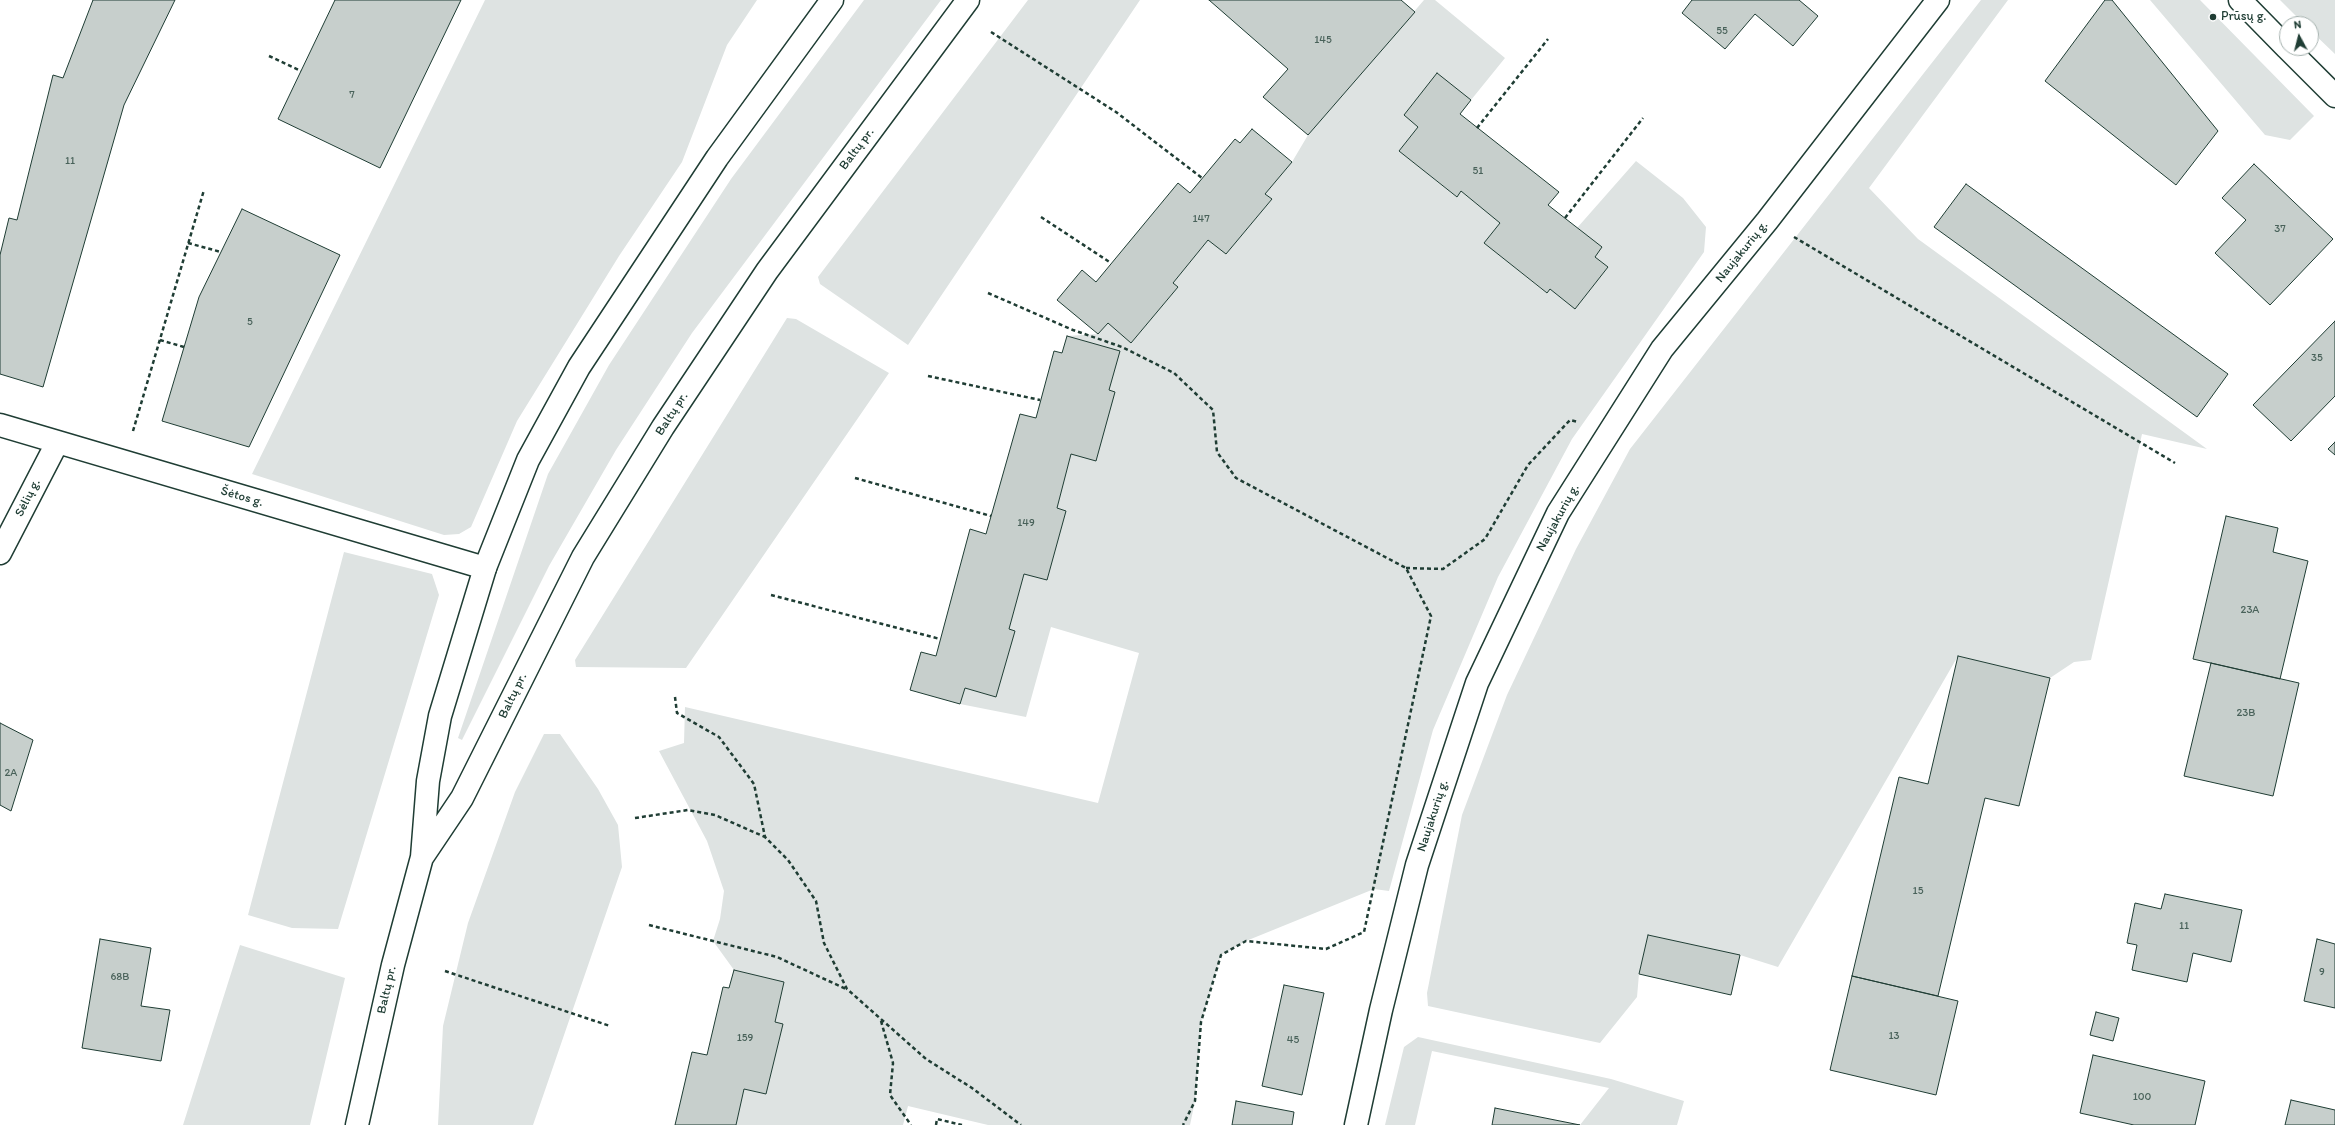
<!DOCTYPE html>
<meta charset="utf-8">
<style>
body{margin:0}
#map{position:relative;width:2335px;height:1125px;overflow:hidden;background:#fff;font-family:Itim,sans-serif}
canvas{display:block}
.north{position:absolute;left:2279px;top:16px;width:40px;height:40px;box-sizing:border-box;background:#fff;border:1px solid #a5b1ae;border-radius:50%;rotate:353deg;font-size:11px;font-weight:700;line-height:16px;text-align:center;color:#1f3d34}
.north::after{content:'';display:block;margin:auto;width:14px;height:18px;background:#1f3d34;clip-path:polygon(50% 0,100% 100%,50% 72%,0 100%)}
</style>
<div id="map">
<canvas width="2335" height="1125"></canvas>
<div class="north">N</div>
</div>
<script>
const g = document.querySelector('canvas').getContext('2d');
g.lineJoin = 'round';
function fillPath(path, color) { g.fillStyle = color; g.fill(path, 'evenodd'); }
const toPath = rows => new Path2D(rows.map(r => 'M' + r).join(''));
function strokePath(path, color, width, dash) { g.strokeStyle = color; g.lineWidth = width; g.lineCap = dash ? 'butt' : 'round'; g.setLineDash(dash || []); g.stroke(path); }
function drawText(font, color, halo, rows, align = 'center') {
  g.font = font + ' Itim,sans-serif'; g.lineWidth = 4; g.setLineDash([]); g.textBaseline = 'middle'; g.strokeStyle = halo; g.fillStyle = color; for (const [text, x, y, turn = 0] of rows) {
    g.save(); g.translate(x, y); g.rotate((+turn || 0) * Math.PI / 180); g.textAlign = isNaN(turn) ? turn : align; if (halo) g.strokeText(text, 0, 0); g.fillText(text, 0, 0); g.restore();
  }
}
const green = toPath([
 [485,0,757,0,727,45,682,162,619,256,517,421,471,527,459,534,444,535,252,474],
 [864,0,941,0,692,333,616,450,549,566,462,740,458,738,548,474,609,365,731,179],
 [1028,0,1140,0,908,345,820,284,818,277],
 [1424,0,1435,0,1505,58,1471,100,1437,74,1404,115,1418,127,1399,151,1456,197,1461,191,1500,223,1484,243,1546,293,1550,289,1575,309,1608,267,1595,257,1602,247,1577,228,1636,161,1683,198,1706,227,1704,252,1572,439,1498,577,1433,730,1389,891,1374,889,1246,941,1221,955,1201,1022,1195,1101,1190,1125,988,1125,908,1106,903,1125,736,1125,744,1089,766,1094,783,1024,775,1022,784,982,734,970,713,941,720,919,724,891,707,841,659,751,684,743,685,707,1098,803,1139,653,1051,627,1026,717,960,704,965,688,996,697,1015,631,1009,629,1024,574,1047,579,1066,511,1057,508,1071,454,1109,390,1119,351,1067,336,1098,334,1108,323,1131,343,1178,287,1173,283,1208,240,1226,254,1272,199,1265,194,1292,162,1308,135],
 [1981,0,2008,0,1869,188,1918,239,2207,449,2142,434,2091,660,2074,662,2050,678,1958,656,1778,967,1740,955,1648,935,1639,974,1637,997,1600,1043,1428,1006,1427,993,1462,815,1507,695,1576,549,1630,449],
 [2150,0,2200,0,2314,116,2290,140,2265,135],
 [2280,0,2335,0,2335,54,2311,31,2311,24,2304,24],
 [787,318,796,319,889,373,686,668,576,667,575,660],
 [344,552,432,574,439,595,338,929,292,928,248,915],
 [544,734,560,734,598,789,618,825,622,867,533,1125,438,1125,443,1026,468,923,515,792],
 [240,945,345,978,310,1125,183,1125],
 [1418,1037,1611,1079,1684,1101,1677,1125,1580,1125,1609,1088,1432,1051,1415,1125,1385,1125,1404,1047]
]);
const building = toPath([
 [93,0,175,0,124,105,43,387,0,374,0,255,9,218,17,220,53,75,63,78,93,0],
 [335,0,461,0,380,168,278,119,335,0],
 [1209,0,1401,0,1415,12,1308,135,1263,97,1288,69,1209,0],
 [1692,0,1799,0,1818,16,1793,46,1755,14,1725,49,1682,13,1692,0],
 [2105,0,2112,0,2218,131,2176,185,2045,81,2105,0],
 [1437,73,1471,100,1460,114,1559,192,1548,205,1602,247,1595,257,1608,267,1575,309,1550,289,1547,293,1484,243,1500,223,1461,191,1457,197,1399,151,1418,127,1404,115,1437,73],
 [1252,129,1292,162,1265,194,1272,199,1226,254,1208,240,1173,283,1178,287,1131,343,1108,323,1098,334,1057,300,1082,270,1096,282,1178,183,1190,193,1235,139,1240,143,1252,129],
 [2254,164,2333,239,2270,305,2215,253,2246,220,2222,198,2254,164],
 [1966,184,2228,374,2197,417,1934,227,1966,184],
 [242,209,340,255,249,447,162,421,199,297,242,209],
 [2335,321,2335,396,2291,441,2253,405,2335,321],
 [1067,336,1120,351,1109,390,1115,392,1096,461,1071,454,1057,508,1066,511,1047,580,1024,574,1009,629,1015,631,996,697,965,688,960,704,910,690,921,652,936,656,970,529,986,534,1020,414,1036,418,1054,351,1062,353,1067,336],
 [2335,442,2335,455,2328,449,2335,442],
 [2226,516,2278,528,2273,552,2308,561,2280,679,2193,659,2226,516],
 [1958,656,2050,678,2019,806,1985,798,1938,996,1852,976,1899,777,1928,784,1958,656],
 [2211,663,2299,683,2273,796,2184,776,2211,663],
 [0,723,33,740,11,811,0,805,0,723],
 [2165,894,2242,910,2231,962,2193,953,2187,982,2132,970,2137,945,2127,943,2135,903,2161,909,2165,894],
 [1648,935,1740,955,1731,995,1639,974,1648,935],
 [100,939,151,948,141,1006,170,1010,161,1061,82,1048,100,939],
 [2317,939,2335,944,2335,1008,2304,1001,2317,939],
 [734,970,784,982,775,1022,783,1024,766,1094,744,1089,736,1125,675,1125,692,1052,707,1055,723,987,729,988,734,970],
 [1852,976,1958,1001,1936,1095,1830,1070,1852,976],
 [1284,985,1324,993,1302,1095,1262,1086,1284,985],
 [2096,1012,2119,1018,2113,1041,2090,1035,2096,1012],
 [2093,1055,2205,1081,2195,1125,2134,1125,2080,1113,2093,1055],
 [2291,1100,2335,1110,2335,1125,2285,1125,2291,1100],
 [1236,1101,1294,1112,1292,1125,1232,1125,1236,1101],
 [1495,1108,1580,1125,1492,1125,1495,1108]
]);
const path = toPath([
 [991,32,1116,112,1202,178],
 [269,56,301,71],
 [1477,128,1548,39],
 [1041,217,1111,263],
 [1565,218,1643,118],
 [1794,237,2175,463],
 [188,243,221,252],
 [988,293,1073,330,1122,347,1174,373,1213,410,1217,452,1236,478,1406,568,1431,616,1364,932,1326,949,1246,941,1221,955,1201,1022,1195,1101,1183,1125],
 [160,340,184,347],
 [928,376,1040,400],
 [133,431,204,190],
 [855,478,991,516],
 [1406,568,1443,569,1485,539,1528,465,1570,420,1578,422],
 [771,595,940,639],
 [675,697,677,713,719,737,754,784,765,837,788,860,816,901,824,943,847,989,926,1059,972,1088,1021,1125],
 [635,818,688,810,715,815,765,837],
 [649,925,777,957,846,989],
 [445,971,610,1026],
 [881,1021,893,1063,890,1095,911,1125],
 [936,1125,937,1119,962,1125]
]);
const street = toPath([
 [0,425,485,568],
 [0,553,57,443],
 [1356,1125,1381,1010,1417,865,1477,683,1558,513,1662,349,1767,221,1938,0]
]);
const secondary = toPath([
 [2240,0,2287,48],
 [2287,48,2335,96],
 [423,856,462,798,583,557,663,427,767,271,968,0],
 [357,1125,393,965,422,857,428,781,440,716,485,568,528,460,579,367,717,158,832,0]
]);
const markers = [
 [2213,17,4,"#1f3d34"]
];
const numberNames = [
 ["55",1722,31],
 ["145",1323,40],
 ["7",352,95],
 ["11",70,161],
 ["51",1478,171],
 ["147",1201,219],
 ["37",2280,229],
 ["5",250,322],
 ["35",2317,358],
 ["149",1026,523],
 ["23A",2250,610],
 ["23B",2246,713],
 ["2A",11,773],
 ["15",1918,891],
 ["11",2184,926],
 ["9",2322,972],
 ["68B",120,977],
 ["13",1894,1036],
 ["159",745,1038],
 ["45",1293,1040],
 ["100",2142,1097]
];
const poiNames = [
 ["Prūsų g.",2221,17]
];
const streetNames = [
 ["Baltų pr.",857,149,-53],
 ["Naujakurių g.",1742,252,-51],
 ["Baltų pr.",672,414,-57],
 ["Šėtos g.",242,497,16],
 ["Sėlių g.",28,498,-63],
 ["Naujakurių g.",1558,518,-61],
 ["Baltų pr.",513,696,-64],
 ["Naujakurių g.",1433,816,-72],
 ["Baltų pr.",387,990,-77]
];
fillPath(green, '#dee3e2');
fillPath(building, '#c7cfcc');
strokePath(building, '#1f3d34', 1);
strokePath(street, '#1f3d34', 25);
strokePath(secondary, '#1f3d34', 25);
strokePath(path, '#1f3d34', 2.5, [4, 3]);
strokePath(street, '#fff', 22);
strokePath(secondary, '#fff', 22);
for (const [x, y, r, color] of markers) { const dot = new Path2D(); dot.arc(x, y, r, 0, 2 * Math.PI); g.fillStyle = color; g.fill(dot); strokePath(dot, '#fff', 1.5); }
drawText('11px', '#49625a', null, numberNames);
drawText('13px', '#1f3d34', '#fff', poiNames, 'left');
drawText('13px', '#1f3d34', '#fff', streetNames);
</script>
